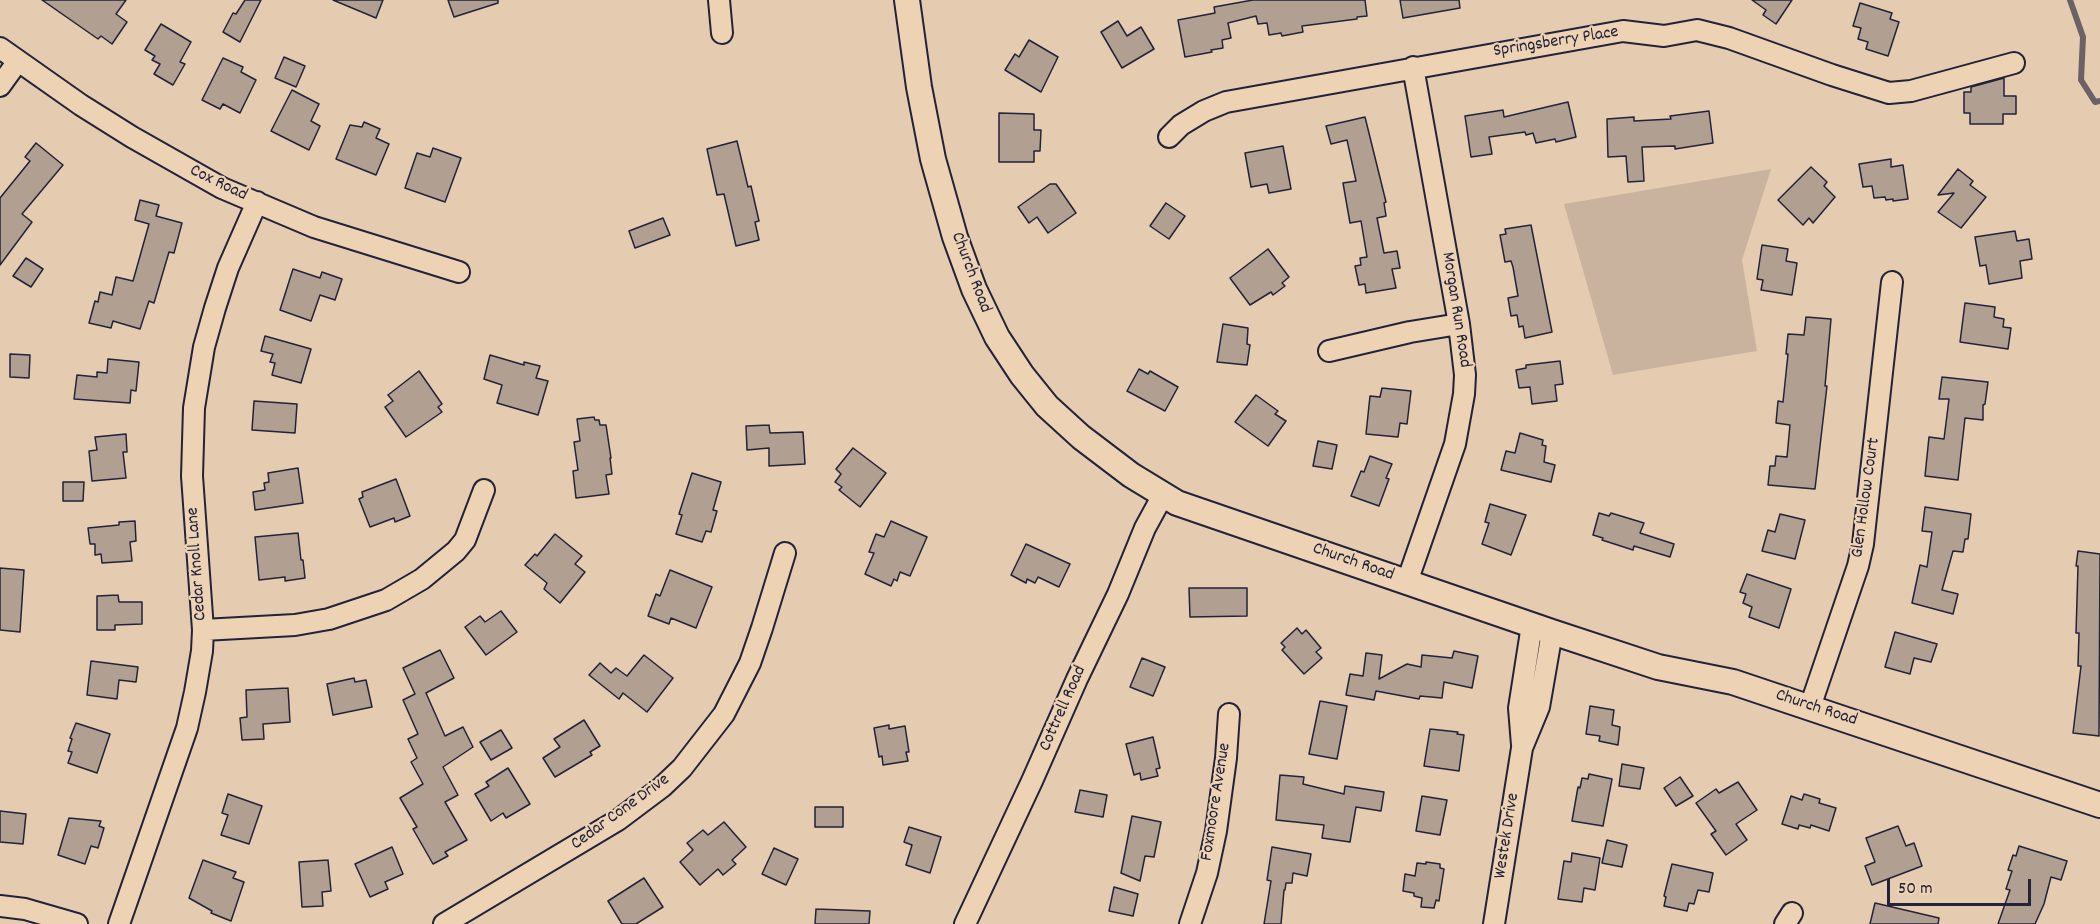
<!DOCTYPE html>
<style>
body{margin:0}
#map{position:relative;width:2100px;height:924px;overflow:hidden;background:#e5cbaf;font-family:Dekko,sans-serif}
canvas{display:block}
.scale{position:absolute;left:1887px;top:879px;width:144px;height:27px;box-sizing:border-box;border:3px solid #22223b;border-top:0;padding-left:8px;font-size:18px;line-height:21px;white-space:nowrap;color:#22223b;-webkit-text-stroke:4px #edd2b4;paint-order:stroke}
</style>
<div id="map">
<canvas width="2100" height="924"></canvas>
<div class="scale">50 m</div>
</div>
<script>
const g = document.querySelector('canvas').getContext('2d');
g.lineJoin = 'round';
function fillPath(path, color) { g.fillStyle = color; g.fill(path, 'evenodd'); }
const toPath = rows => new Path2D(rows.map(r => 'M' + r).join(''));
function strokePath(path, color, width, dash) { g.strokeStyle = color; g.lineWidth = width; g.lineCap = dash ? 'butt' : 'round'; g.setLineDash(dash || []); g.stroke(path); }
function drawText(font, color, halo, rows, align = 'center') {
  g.font = font + ' Dekko,sans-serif'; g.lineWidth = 4.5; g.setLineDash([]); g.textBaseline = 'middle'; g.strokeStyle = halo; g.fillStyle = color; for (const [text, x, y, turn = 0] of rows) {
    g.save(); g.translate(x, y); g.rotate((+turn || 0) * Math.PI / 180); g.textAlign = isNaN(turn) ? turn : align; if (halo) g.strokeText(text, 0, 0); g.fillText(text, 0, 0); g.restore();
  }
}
const green = toPath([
 [1771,169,1742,260,1757,351,1613,375,1564,204]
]);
const stream = toPath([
 [2070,0,2083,37,2081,80,2095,102,2100,101]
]);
const building = toPath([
 [42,0,126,0,116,14,127,22,112,44,101,36,98,39,42,0],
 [245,0,261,0,240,42,223,32,233,13,236,14,245,0],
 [333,0,383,0,376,18,333,0],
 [448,0,498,0,498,3,454,17,448,0],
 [1253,0,1365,0,1367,16,1357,17,1357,19,1302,26,1303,32,1282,36,1281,33,1269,35,1267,23,1258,24,1256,16,1228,23,1231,38,1222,40,1223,48,1211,50,1212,52,1185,57,1178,20,1215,13,1214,7,1253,0],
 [1400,0,1459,0,1460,8,1403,18,1400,0],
 [1752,0,1792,0,1776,24,1763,15,1766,10,1752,0],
 [1860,3,1892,13,1890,19,1899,22,1888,56,1866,49,1868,42,1858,39,1861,28,1853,26,1860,3],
 [1118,21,1127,36,1141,27,1154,49,1122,68,1101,32,1118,21],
 [161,24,191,42,180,62,185,64,173,85,154,74,160,64,152,60,155,56,145,50,161,24],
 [1029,40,1058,57,1041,92,1005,70,1015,54,1019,57,1029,40],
 [284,57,305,66,296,87,275,78,284,57],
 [223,58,243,67,241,72,256,80,240,113,223,104,220,109,202,100,223,58],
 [2004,78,2004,96,2016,96,2016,114,2003,114,2003,124,1970,124,1970,113,1964,113,1964,92,1971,92,1971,87,2004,78],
 [292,90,319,104,311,121,320,126,309,150,271,131,292,90],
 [1568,102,1576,137,1556,142,1555,139,1536,143,1533,133,1526,135,1525,132,1489,137,1492,154,1471,157,1465,116,1503,110,1504,117,1568,102],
 [1709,111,1713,143,1675,149,1675,146,1642,147,1644,181,1628,182,1626,156,1608,157,1607,119,1634,117,1634,121,1671,119,1670,116,1709,111],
 [999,113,1034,114,1034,130,1041,130,1040,151,1034,151,1034,162,999,162,999,113],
 [1365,117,1386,202,1384,203,1386,216,1377,218,1384,253,1397,251,1400,268,1392,269,1396,288,1366,293,1365,284,1359,285,1355,266,1361,265,1360,258,1367,257,1361,221,1350,223,1343,183,1356,181,1347,140,1331,144,1326,126,1365,117],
 [364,122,380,129,376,138,389,144,376,175,336,159,350,125,362,127,364,122],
 [737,141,748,187,751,186,759,221,755,222,759,240,736,246,724,194,717,195,707,149,737,141],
 [36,143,63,165,22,214,32,222,0,265,0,198,30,161,25,157,36,143],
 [1283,146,1291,189,1269,193,1267,184,1251,187,1245,153,1283,146],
 [433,148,461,158,445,202,405,188,417,153,430,157,433,148],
 [1891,159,1891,167,1903,165,1908,199,1893,201,1893,199,1886,200,1885,197,1874,198,1872,186,1863,187,1859,164,1891,159],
 [1811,167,1827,182,1824,186,1835,197,1813,223,1809,218,1803,225,1778,200,1811,167],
 [1958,169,1973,181,1970,185,1986,197,1961,228,1938,212,1954,193,1938,195,1958,169],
 [1050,184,1056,184,1076,213,1048,233,1037,217,1029,223,1018,207,1050,184],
 [140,200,159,205,156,216,182,223,174,253,169,252,154,303,149,301,140,329,113,321,111,328,89,323,95,301,98,302,100,292,112,295,116,277,133,281,149,224,135,220,140,200],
 [1166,203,1185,216,1169,239,1150,226,1166,203],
 [663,218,670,235,635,248,629,231,663,218],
 [1531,225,1552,332,1525,338,1523,326,1519,327,1517,315,1511,316,1508,298,1518,296,1513,267,1511,261,1505,262,1500,235,1506,234,1505,229,1531,225],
 [2015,231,2017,241,2029,239,2032,259,2020,261,2022,278,1989,284,1986,265,1980,266,1975,237,2015,231],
 [1762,245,1788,249,1786,261,1797,263,1792,295,1761,290,1763,280,1757,279,1762,245],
 [1268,249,1289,277,1282,283,1285,286,1273,295,1271,292,1250,305,1230,278,1268,249],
 [26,258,43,269,31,287,13,276,26,258],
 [293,269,320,278,322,272,342,279,335,300,320,295,311,321,280,310,293,269],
 [1965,303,1995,307,1994,317,2004,319,2003,327,2011,328,2008,349,1960,342,1965,303],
 [1806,317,1831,319,1825,386,1827,386,1815,489,1768,485,1770,466,1775,466,1776,456,1787,457,1790,425,1776,423,1778,401,1783,402,1788,354,1786,354,1788,334,1804,335,1806,317],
 [1223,324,1248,328,1247,344,1250,345,1247,365,1217,362,1223,324],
 [265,336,311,349,301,383,272,375,275,363,270,362,273,354,261,351,265,336],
 [10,354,30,355,29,378,10,377,10,354],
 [490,355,524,365,524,362,540,366,536,378,548,381,538,415,497,403,502,385,484,379,490,355],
 [108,359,139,362,136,391,131,390,130,403,74,399,77,375,97,377,97,372,107,373,108,359],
 [1560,361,1563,384,1555,385,1557,401,1532,404,1530,387,1519,388,1516,370,1526,368,1526,365,1560,361],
 [1139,369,1148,374,1150,371,1178,387,1165,411,1127,391,1139,369],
 [419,371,442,404,438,407,442,412,406,437,385,407,393,401,388,395,419,371],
 [1942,377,1988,382,1985,404,1983,405,1983,420,1965,418,1958,480,1925,476,1929,437,1944,439,1949,399,1939,399,1942,377],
 [1382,388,1411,391,1407,424,1400,423,1398,437,1366,434,1370,396,1380,397,1382,388],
 [1256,395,1278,411,1275,414,1286,421,1268,446,1235,422,1256,395],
 [254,401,297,404,295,433,252,430,254,401],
 [594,417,595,420,599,420,600,425,606,425,611,458,610,458,612,474,606,475,609,494,576,498,573,471,578,470,574,442,580,441,577,419,594,417],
 [769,425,770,433,803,432,805,464,769,466,769,448,747,450,746,426,769,425],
 [1520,433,1543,440,1542,445,1546,446,1544,462,1555,465,1551,482,1501,470,1506,451,1515,453,1520,433],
 [126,434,127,452,123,452,126,478,92,481,89,451,97,450,95,437,126,434],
 [1318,441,1337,445,1332,469,1313,466,1318,441],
 [853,448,886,473,860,507,839,490,842,487,835,482,841,474,836,469,853,448],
 [1370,456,1392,464,1386,478,1389,479,1379,506,1351,496,1361,471,1364,472,1370,456],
 [298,468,303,503,255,510,253,492,265,490,264,483,269,482,268,473,298,468],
 [692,473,721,482,713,510,717,511,711,532,706,531,702,542,676,534,682,515,679,514,692,473],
 [396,479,410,516,395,522,394,518,370,527,359,499,363,497,362,492,396,479],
 [63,482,84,482,83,501,63,501,63,482],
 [1490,504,1526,515,1511,555,1482,544,1489,523,1485,522,1490,504],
 [1925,507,1971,514,1968,539,1965,539,1963,552,1953,551,1942,590,1958,594,1953,614,1912,603,1920,565,1927,567,1932,532,1922,531,1925,507],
 [1599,513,1609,516,1611,513,1644,523,1640,533,1674,544,1670,557,1634,546,1633,550,1602,540,1603,538,1593,535,1599,513],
 [1780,514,1805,520,1795,559,1762,551,1768,530,1775,532,1780,514],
 [135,521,136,541,130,542,132,561,102,563,101,554,95,555,95,544,90,544,88,528,119,525,119,522,135,521],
 [891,521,927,537,910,576,900,572,897,581,894,579,891,586,865,574,874,553,869,552,876,534,884,537,891,521],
 [298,533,301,560,303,560,305,578,285,581,285,577,259,580,255,537,298,533],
 [555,534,582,556,575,564,585,572,560,603,544,589,547,583,525,565,535,554,537,556,555,534],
 [1026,544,1070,564,1059,587,1038,577,1035,583,1027,579,1026,583,1011,575,1026,544],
 [2078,551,2100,554,2099,736,2073,733,2081,666,2078,666,2079,633,2076,633,2078,566,2076,566,2078,551],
 [0,568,24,570,20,632,0,630,0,568],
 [670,570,712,587,696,628,671,618,669,624,648,616,656,594,660,596,670,570],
 [1747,574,1791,589,1779,628,1749,617,1752,607,1743,603,1746,594,1740,592,1747,574],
 [1189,588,1247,588,1247,616,1190,617,1189,588],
 [118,595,119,602,142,602,142,624,115,625,115,630,97,630,97,596,118,595],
 [501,611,517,632,486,655,465,627,480,616,485,622,501,611],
 [1297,628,1302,634,1306,630,1321,648,1316,652,1322,658,1304,674,1282,650,1285,647,1281,643,1297,628],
 [1895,632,1937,644,1931,662,1914,658,1910,674,1885,667,1895,632],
 [440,650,454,678,426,693,445,736,463,727,473,747,443,767,458,795,445,802,467,840,445,852,448,856,433,864,413,829,417,827,400,798,423,784,411,762,417,758,408,739,418,734,403,700,415,694,403,668,440,650],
 [1454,651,1478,656,1472,688,1444,682,1442,698,1420,696,1419,699,1376,691,1374,700,1346,695,1350,674,1363,676,1366,653,1382,655,1379,679,1407,664,1421,667,1422,655,1452,658,1454,651],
 [644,655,673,678,647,712,623,693,619,699,589,675,600,663,611,673,616,668,627,676,644,655],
 [1142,658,1165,667,1153,696,1130,687,1142,658],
 [91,661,138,667,136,682,119,680,117,699,87,695,91,661],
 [354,678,355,682,366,680,372,707,333,715,327,684,354,678],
 [288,688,290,722,263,724,264,739,242,740,240,718,247,717,246,690,288,688],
 [1320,701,1347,706,1337,759,1309,754,1320,701],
 [1590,706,1614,710,1612,725,1620,727,1618,745,1599,741,1600,736,1586,734,1590,706],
 [584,720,600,746,590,752,592,755,555,777,543,758,560,747,554,739,584,720],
 [76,723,110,734,97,773,68,763,72,752,68,751,72,739,70,738,76,723],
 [889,725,889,729,905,726,909,752,906,752,908,761,883,765,882,756,879,757,874,728,889,725],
 [1430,729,1458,732,1457,734,1464,735,1459,771,1424,766,1430,729],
 [501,730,512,748,491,760,480,742,501,730],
 [1153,737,1160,768,1156,769,1158,776,1141,780,1140,773,1134,775,1126,744,1153,737],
 [1622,764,1644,768,1640,789,1619,786,1622,764],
 [508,768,530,804,506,818,503,813,491,821,475,794,489,786,486,782,508,768],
 [1589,774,1612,779,1603,826,1572,821,1578,787,1580,788,1582,778,1588,779,1589,774],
 [1280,775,1304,777,1303,784,1344,794,1345,786,1384,792,1381,811,1356,807,1350,842,1322,838,1324,825,1276,820,1280,775],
 [1680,777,1693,796,1676,806,1664,788,1680,777],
 [1738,782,1757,810,1736,824,1747,840,1726,855,1711,834,1716,831,1696,803,1716,789,1719,793,1738,782],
 [1080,790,1107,795,1103,817,1075,812,1080,790],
 [228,794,262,806,249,844,221,835,228,815,222,813,228,794],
 [1804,794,1820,799,1819,803,1836,808,1829,831,1811,825,1810,828,1799,825,1798,829,1782,824,1791,796,1802,800,1804,794],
 [1422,796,1447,800,1440,835,1416,831,1422,796],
 [815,807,843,807,843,827,815,827,815,807],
 [0,811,26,814,23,844,0,842,0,811],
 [1132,816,1161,822,1154,857,1145,856,1140,881,1121,873,1132,816],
 [69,818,101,821,99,826,104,828,98,848,91,846,85,864,58,855,69,818],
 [724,822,746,847,732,860,736,864,723,875,718,869,700,885,680,862,693,850,687,843,703,830,708,835,724,822],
 [1898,826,1906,846,1914,843,1922,866,1872,885,1865,866,1875,862,1866,838,1898,826],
 [909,827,941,837,930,873,906,865,912,845,904,842,909,827],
 [1607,840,1627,845,1622,867,1602,863,1607,840],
 [2019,846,2067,861,2061,880,2051,877,2044,904,2035,924,1998,924,2010,890,2006,889,2012,871,2008,870,2013,855,2016,856,2019,846],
 [392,847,403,874,385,882,388,889,370,897,355,864,392,847],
 [1272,847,1311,854,1307,876,1293,873,1292,883,1286,883,1285,890,1284,890,1281,924,1264,924,1271,881,1267,880,1272,847],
 [774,848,798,859,786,885,762,874,774,848],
 [1572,853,1600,858,1595,890,1584,888,1582,902,1558,899,1564,861,1571,862,1572,853],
 [203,860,236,872,233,878,244,882,231,921,211,913,212,911,189,898,203,860],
 [328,860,331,891,322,892,323,906,302,907,299,862,328,860],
 [1426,862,1440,864,1440,868,1444,869,1439,901,1436,900,1434,908,1421,907,1422,898,1414,896,1414,893,1403,891,1405,874,1415,876,1417,863,1426,864,1426,862],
 [1672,864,1713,873,1709,892,1698,890,1694,904,1689,903,1687,911,1664,906,1666,897,1664,896,1672,864],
 [644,878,663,907,636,924,622,924,608,901,644,878],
 [1114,887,1138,894,1133,916,1109,911,1114,887],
 [1875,903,1939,918,1938,924,1870,924,1875,903],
 [816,909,870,911,869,924,815,924,816,909]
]);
const minor = toPath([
 [719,0,722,33],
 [0,48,81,105,132,137,222,188,314,227,459,272],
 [0,86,18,61],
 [1169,137,1181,125,1204,111,1226,102,1623,31,1664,36,1697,30,1729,38,1832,75,1889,93,1911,91,2014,63],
 [1329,351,1410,332,1459,324],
 [1407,582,1455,444,1464,394,1465,375,1459,324,1413,67],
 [203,630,295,625,329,619,386,600,422,579,456,551,465,540,484,490],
 [1810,707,1858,566,1863,544,1892,282],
 [1522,745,1519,708,1532,625],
 [0,906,25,909,77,924],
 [119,924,187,728,195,692,202,651,203,630,192,476,194,408,204,347,215,308,228,268,257,202],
 [444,924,618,820,662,787,682,768,724,714,750,663,762,628,785,553],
 [965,924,1032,781,1077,679,1118,594,1145,528,1163,495],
 [1190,924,1207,873,1216,831,1226,758,1229,714],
 [1494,924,1522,748,1539,707,1552,632],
 [1785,924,1792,913]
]);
const major = toPath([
 [907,0,919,87,933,159,955,237,974,289,997,337,1022,375,1047,406,1081,437,1131,475,1177,503,1552,632,1658,667,1733,682,2100,805]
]);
const streetNames = [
 ["Springsberry Place",1556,43,-9],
 ["Cox Road",218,184,26],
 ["Church Road",970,273,69],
 ["Morgan Run Road",1455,310,81],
 ["Glen Hollow Court",1867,498,-82],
 ["Church Road",1353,563,19],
 ["Cedar Knoll Lane",198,564,-94],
 ["Cottrell Road",1064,709,-66],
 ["Church Road",1816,709,18],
 ["Foxmoore Avenue",1217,802,-81],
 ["Cedar Cone Drive",621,813,-36],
 ["Westek Drive",1508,836,-81]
];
fillPath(green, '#c9b29e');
strokePath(stream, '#6b6267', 6);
fillPath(building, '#b19f91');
strokePath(building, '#22223b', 1.5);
strokePath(minor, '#22223b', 24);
strokePath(major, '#22223b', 28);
strokePath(minor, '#edd2b4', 20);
strokePath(major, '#edd2b4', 24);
drawText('18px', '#22223b', '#edd2b4', streetNames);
</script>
